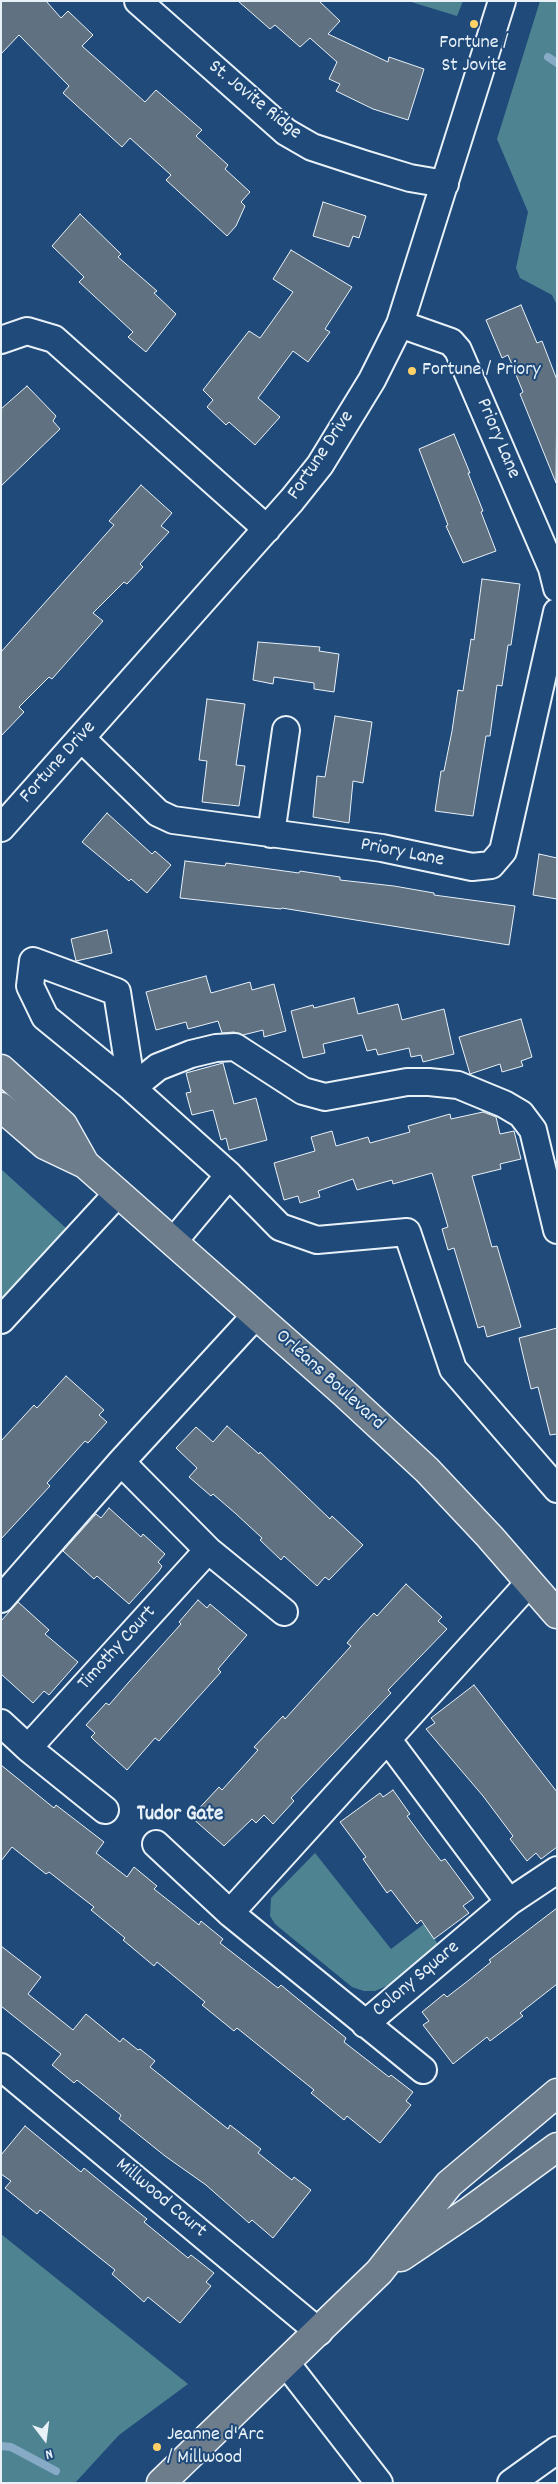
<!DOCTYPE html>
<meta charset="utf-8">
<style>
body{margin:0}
#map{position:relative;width:558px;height:2484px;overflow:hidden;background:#1f4a7a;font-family:Dekko,sans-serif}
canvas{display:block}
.frame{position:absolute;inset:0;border:2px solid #e8f1f8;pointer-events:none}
.north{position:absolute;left:20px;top:2414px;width:50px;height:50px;-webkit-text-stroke:4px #1f4a7a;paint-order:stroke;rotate:165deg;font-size:14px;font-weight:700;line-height:20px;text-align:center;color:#e8f1f8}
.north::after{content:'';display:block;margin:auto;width:18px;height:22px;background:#e8f1f8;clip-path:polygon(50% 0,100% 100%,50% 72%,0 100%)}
</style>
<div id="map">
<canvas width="558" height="2484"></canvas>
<div class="frame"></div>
<div class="north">N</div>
</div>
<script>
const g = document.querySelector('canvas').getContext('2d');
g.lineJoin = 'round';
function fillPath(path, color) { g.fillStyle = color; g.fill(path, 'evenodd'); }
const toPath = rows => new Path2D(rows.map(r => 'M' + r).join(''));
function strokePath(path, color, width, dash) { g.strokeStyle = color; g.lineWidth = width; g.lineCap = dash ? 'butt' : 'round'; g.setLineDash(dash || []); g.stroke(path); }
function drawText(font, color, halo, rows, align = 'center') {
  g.font = font + ' Dekko,sans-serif'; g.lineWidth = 4; g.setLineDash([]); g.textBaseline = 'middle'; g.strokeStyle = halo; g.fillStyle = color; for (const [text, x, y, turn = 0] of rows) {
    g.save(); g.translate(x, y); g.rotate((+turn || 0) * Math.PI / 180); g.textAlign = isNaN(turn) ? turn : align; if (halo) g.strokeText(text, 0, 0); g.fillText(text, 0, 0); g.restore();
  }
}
const green = toPath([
 [408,1,463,1,457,16],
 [540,1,557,1,557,305,552,295,520,278,516,268,528,212,497,139],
 [1,1169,67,1229,1,1305],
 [315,1853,391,1949,424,1924,438,1944,389,1985,375,1991,364,1991,352,1987,275,1924,270,1916,271,1898],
 [1,2234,188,2384,119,2435,75,2483,1,2483]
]);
const stream = toPath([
 [548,57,557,63],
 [1,2446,11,2447,56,2471]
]);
const building = toPath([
 [1,1,46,1,61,18,68,11,93,35,82,46,145,102,156,90,202,130,196,136,228,165,225,169,250,192,241,202,245,206,236,226,227,236,166,180,171,175,130,138,122,147,63,93,69,86,19,35,1,54,1,1],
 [238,1,319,1,340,21,328,34,388,62,389,57,424,69,408,120,373,109,336,91,340,84,329,79,337,62,310,38,300,47,275,25,270,29,238,1],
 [323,202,366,216,359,238,353,236,349,247,313,236,323,202],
 [80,214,121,254,118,257,157,291,154,293,176,314,146,352,128,337,133,332,79,282,84,277,52,246,80,214],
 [291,250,352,287,325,329,330,332,308,362,293,351,258,398,280,417,255,445,229,422,226,425,207,407,213,400,203,390,249,331,260,338,293,292,273,279,291,250],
 [521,305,537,343,542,341,557,380,556,483,520,394,523,392,508,355,502,358,486,320,521,305],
 [27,386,56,416,53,421,60,429,1,486,1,409,27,386],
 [454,434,470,473,468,473,483,511,481,512,496,551,463,563,446,526,448,525,419,449,454,434],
 [141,485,172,513,161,526,169,532,140,564,143,567,127,584,124,582,93,613,103,621,52,679,49,677,19,707,24,712,1,736,1,652,114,525,109,521,141,485],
 [482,579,520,584,511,645,508,645,502,686,497,685,490,736,486,736,473,816,435,811,441,771,444,771,452,731,458,690,463,691,471,639,474,640,482,579],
 [258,642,320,647,319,651,339,654,334,692,314,689,314,683,274,677,273,684,253,680,258,642],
 [207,699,245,704,236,765,245,766,239,806,202,802,207,761,199,760,207,699],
 [335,716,372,722,363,783,353,781,349,823,313,817,317,776,325,777,335,716],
 [107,813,152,854,155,851,171,865,147,893,131,879,129,881,82,842,107,813],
 [539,854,557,858,557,899,533,895,539,854],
 [185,861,225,866,226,863,299,873,300,871,340,877,340,880,394,886,434,893,434,895,515,906,509,945,282,908,281,909,180,898,185,861],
 [107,930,112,953,76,961,71,939,107,930],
 [206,976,211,993,250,982,252,990,274,984,286,1031,264,1037,263,1030,243,1035,234,1032,222,1033,218,1021,188,1029,186,1022,156,1030,146,992,206,976],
 [354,998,358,1014,398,1004,402,1020,444,1009,454,1054,423,1062,421,1055,411,1057,409,1048,378,1055,376,1049,367,1051,362,1035,323,1044,325,1053,303,1058,291,1011,313,1005,314,1008,354,998],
 [521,1019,532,1057,521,1061,523,1066,502,1072,500,1064,470,1074,459,1037,521,1019],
 [223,1063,234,1104,256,1098,267,1140,229,1150,226,1138,221,1140,213,1110,192,1115,186,1093,191,1092,186,1073,223,1063],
 [483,1112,496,1117,500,1134,514,1131,521,1159,500,1164,501,1169,472,1176,492,1247,497,1246,521,1327,487,1337,484,1326,478,1328,454,1248,448,1250,442,1229,448,1227,432,1173,393,1184,392,1180,357,1190,353,1179,318,1191,320,1197,300,1203,298,1196,284,1200,274,1163,315,1151,311,1137,332,1131,336,1146,368,1137,370,1143,410,1132,408,1126,450,1114,451,1119,483,1112],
 [557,1328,557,1434,550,1435,538,1387,531,1389,519,1338,557,1328],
 [66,1376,104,1410,99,1415,107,1422,88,1443,85,1441,47,1483,50,1486,1,1539,1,1441,34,1405,37,1408,66,1376],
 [227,1426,259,1454,260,1452,330,1519,332,1516,363,1545,329,1580,325,1577,317,1586,284,1556,281,1560,260,1540,262,1538,235,1513,213,1494,211,1496,189,1477,197,1468,176,1448,196,1427,213,1442,227,1426],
 [109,1508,141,1537,143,1534,165,1554,158,1562,162,1566,159,1571,129,1604,97,1576,94,1579,63,1551,96,1514,101,1518,109,1508],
 [406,1584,442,1617,438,1621,447,1629,388,1690,391,1693,291,1798,294,1801,273,1824,264,1815,256,1823,252,1819,224,1846,191,1817,219,1787,222,1790,258,1750,254,1747,269,1731,283,1716,285,1719,351,1646,347,1643,359,1629,374,1613,377,1616,406,1584],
 [198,1600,207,1608,210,1604,247,1635,218,1669,221,1672,194,1702,159,1741,155,1738,127,1770,95,1741,91,1737,95,1733,86,1725,106,1703,109,1705,128,1683,181,1624,179,1622,198,1600],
 [18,1602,49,1630,45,1634,78,1662,49,1695,44,1691,33,1703,1,1674,1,1621,18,1602],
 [474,1685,557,1792,557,1847,541,1859,536,1853,527,1861,510,1839,513,1836,483,1796,426,1729,435,1723,431,1718,474,1685],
 [1,1765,54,1808,56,1805,104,1842,96,1853,127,1877,134,1867,157,1886,154,1889,178,1908,199,1925,201,1921,223,1939,220,1943,278,1988,281,1985,293,1995,346,2038,344,2042,389,2077,391,2075,413,2092,406,2101,411,2105,380,2143,347,2116,344,2120,311,2093,314,2090,237,2028,234,2031,202,2005,205,2002,157,1962,154,1966,123,1940,125,1938,91,1910,94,1907,49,1872,46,1874,12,1847,1,1861,1,1765],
 [393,1790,410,1814,407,1816,424,1839,441,1861,445,1859,474,1898,463,1906,469,1913,434,1939,421,1920,417,1924,391,1890,387,1893,363,1859,366,1857,340,1822,380,1793,383,1797,393,1790],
 [557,1908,557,1984,520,2013,523,2016,490,2041,487,2037,453,2064,423,2025,429,2021,422,2012,444,1994,447,1997,469,1980,491,1962,489,1960,557,1908],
 [1,1946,41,1977,28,1994,73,2030,86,2014,120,2042,123,2038,138,2050,140,2049,155,2061,150,2067,228,2129,230,2125,261,2149,258,2153,292,2180,294,2177,311,2190,273,2238,252,2220,249,2223,206,2185,165,2156,119,2119,121,2115,77,2080,74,2083,52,2065,61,2054,1,2006,1,1946],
 [25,2126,81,2172,84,2168,106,2186,147,2219,144,2222,188,2258,191,2255,214,2273,206,2282,211,2286,180,2323,148,2297,144,2302,112,2274,115,2270,40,2210,37,2214,5,2188,11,2181,1,2174,1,2155,25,2126]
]);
const minor = toPath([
 [138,1,286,132,312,147,364,164,410,178,445,184],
 [400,324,451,342,458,350,552,568,557,588],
 [1,340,27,331,54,339,267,529],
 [81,738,158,813,173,820,382,848,472,867,491,865,503,851,557,612],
 [1,828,292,500,320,465,372,380,400,324,502,1],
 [271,834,286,730],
 [557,1230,533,1130,521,1114,504,1104,458,1085,429,1082,407,1082,325,1097,303,1091,235,1047,216,1048,191,1054,158,1067,132,1088,117,992,33,961,30,986,45,1017,132,1088,229,1175,280,1227,317,1240,407,1232,453,1369,557,1489],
 [173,1242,229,1175],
 [1,1320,118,1193],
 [121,1462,208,1550],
 [1,1599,121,1462,255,1316],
 [1,1723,28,1748,105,1810],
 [28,1748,208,1550,284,1612],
 [156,1844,230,1913,423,2070],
 [509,1902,557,1870],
 [230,1913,529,1583],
 [365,2024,509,1902,388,1740],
 [1,2067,319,2332],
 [286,2363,379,2483],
 [511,2483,557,2450]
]);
const major = toPath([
 [1,1069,63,1125,85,1164],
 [1,1107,45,1145,85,1164,344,1393,427,1470,490,1537,557,1614],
 [401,2257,471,2210,557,2147],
 [161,2483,379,2272,449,2184,557,2093]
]);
const markers = [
 [474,24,5,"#ffd166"],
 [412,371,5,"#ffd166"],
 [157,2447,5,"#ffd166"]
];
const poiNames = [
 ["Fortune /",474,44,"center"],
 ["St Jovite",474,67,"center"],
 ["Fortune / Priory",422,371],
 ["Jeanne d'Arc",167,2436],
 ["/ Millwood",167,2459]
];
const streetNames = [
 ["St. Jovite Ridge",254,101,39],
 ["Priory Lane",497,439,67],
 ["Fortune Drive",322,456,-56],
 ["Fortune Drive",59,763,-48],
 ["Priory Lane",402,854,11],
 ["Orléans Boulevard",329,1381,42],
 ["Timothy Court",118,1649,-48],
 ["Colony Square",417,1980,-40],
 ["Millwood Court",160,2199,40]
];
const neighbourhoodNames = [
 ["Tudor Gate",180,1816]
];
fillPath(green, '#4e8391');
strokePath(stream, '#87abc6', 8);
fillPath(building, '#607181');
strokePath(building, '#e8f1f8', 1);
strokePath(minor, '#e8f1f8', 30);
strokePath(major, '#e8f1f8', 31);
strokePath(minor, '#1f4a7a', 26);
strokePath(major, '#6d7d8c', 28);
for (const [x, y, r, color] of markers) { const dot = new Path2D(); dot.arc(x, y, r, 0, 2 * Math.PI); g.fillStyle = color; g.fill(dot); strokePath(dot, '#1f4a7a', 2); }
drawText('20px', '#e8f1f8', '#1f4a7a', poiNames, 'left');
drawText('20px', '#e8f1f8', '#1f4a7a', streetNames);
drawText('bold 21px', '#e8f1f8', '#1f4a7a', neighbourhoodNames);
</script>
